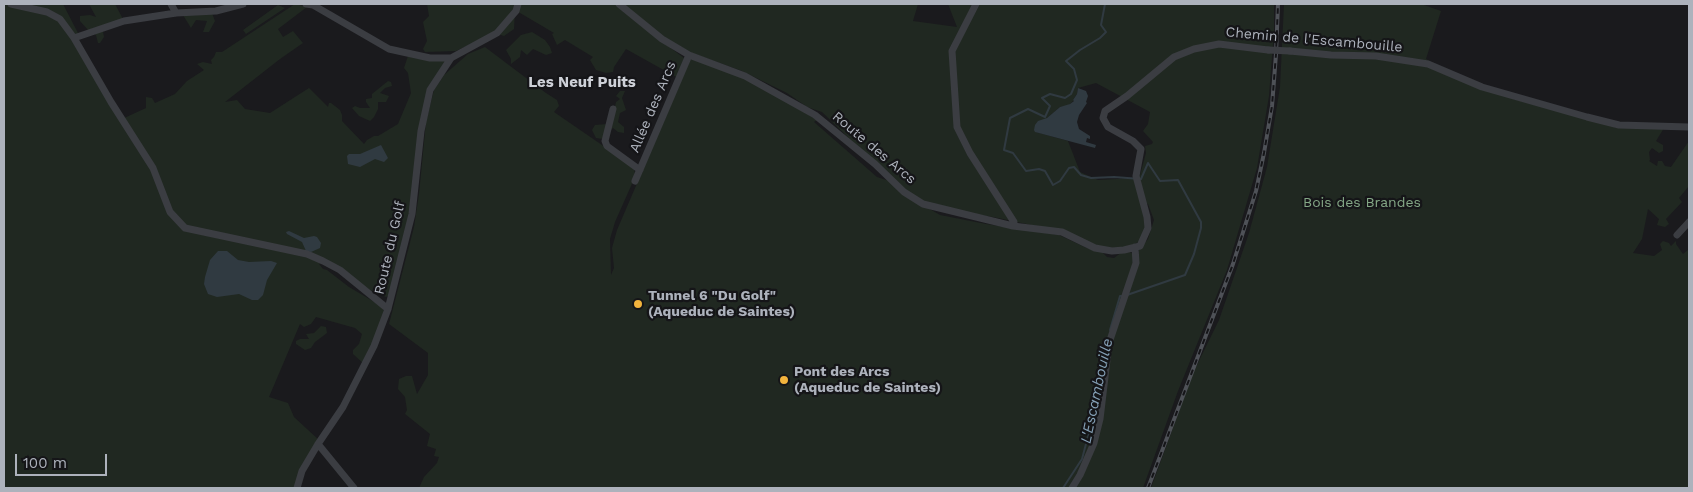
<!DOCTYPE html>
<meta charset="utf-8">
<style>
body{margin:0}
#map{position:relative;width:1693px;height:492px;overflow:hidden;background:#1a1a1d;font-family:"Work Sans",sans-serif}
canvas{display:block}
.frame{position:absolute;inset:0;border:5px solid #adb2bc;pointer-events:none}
.scale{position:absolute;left:15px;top:454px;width:92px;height:22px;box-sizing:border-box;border:2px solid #adb2bc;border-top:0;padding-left:6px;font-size:15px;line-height:18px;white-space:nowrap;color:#adb2bc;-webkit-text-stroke:4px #151518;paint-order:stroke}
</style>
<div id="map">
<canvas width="1693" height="492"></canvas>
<div class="frame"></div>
<div class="scale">100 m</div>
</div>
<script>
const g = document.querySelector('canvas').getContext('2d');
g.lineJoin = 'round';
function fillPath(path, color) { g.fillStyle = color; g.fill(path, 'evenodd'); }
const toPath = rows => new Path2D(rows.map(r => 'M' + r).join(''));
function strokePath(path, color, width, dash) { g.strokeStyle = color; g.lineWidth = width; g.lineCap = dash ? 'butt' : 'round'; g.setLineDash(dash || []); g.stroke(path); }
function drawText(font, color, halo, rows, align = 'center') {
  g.font = font + ' "Work Sans",sans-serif'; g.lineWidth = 4.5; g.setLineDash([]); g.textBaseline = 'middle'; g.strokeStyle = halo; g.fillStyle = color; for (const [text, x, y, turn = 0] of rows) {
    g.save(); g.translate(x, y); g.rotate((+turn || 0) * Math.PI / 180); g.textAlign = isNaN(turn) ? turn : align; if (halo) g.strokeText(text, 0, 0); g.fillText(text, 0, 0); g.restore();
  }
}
const green = toPath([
 [4,4,11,4,60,19,122,119,146,108,146,97,152,98,155,103,175,94,187,81,204,70,197,64,203,62,212,64,211,60,214,57,216,52,222,52,295,4,307,7,278,29,283,37,293,31,303,43,280,59,225,102,237,100,245,109,270,113,309,88,328,107,329,103,331,103,340,110,342,115,342,121,364,144,367,140,374,136,378,136,398,124,411,93,408,73,404,68,409,53,451,58,430,90,412,214,390,295,386,297,370,290,323,261,319,264,323,269,327,270,349,287,383,307,384,312,365,365,353,354,353,350,359,344,362,334,355,328,316,317,311,324,304,327,300,324,269,397,288,403,294,417,320,441,297,488,4,488],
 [25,4,63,4,79,35,76,35,57,14],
 [89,4,115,4,123,19,102,26,104,37,100,43,98,43,96,35,88,30,80,21,80,16,90,15,96,17],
 [427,4,618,4,640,25,684,58,678,78,626,49,614,67,613,72,606,73,596,70,590,60,593,57,565,40,557,45,552,34,554,33,515,10,514,29,504,36,495,33,456,51,425,52,423,49,427,41,423,22,429,16],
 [621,4,918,4,913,21,957,27,948,4,1274,4,1274,30,1269,96,1257,168,1227,270,1178,391,1143,488,419,488,424,477,437,463,439,457,434,456,436,449,427,446,430,434,405,414,407,410,405,397,398,389,399,379,406,376,412,376,417,394,428,375,428,353,389,324,414,227,419,194,426,122,434,90,444,75,468,54,485,47,546,93,557,100,559,106,554,112,634,167,635,177,615,222,610,239,611,275,614,268,612,248,617,230,690,60,693,58,745,76,817,120,814,122,877,177,895,183,822,112,807,107,787,93,742,71,692,53,663,37],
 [1096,83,1150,112,1148,124,1143,131,1153,142,1152,144,1145,146,1146,153,1140,175,1134,178,1098,180,1080,172,1068,141,1036,132,1047,118,1060,107,1068,106,1074,100,1073,100,1077,94,1078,88],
 [916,201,941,210,993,217,1041,227,1099,246,1116,249,1133,245,1140,241,1145,233,1146,219,1142,203,1148,204,1154,220,1148,239,1139,250,1138,264,1134,255,1130,252,1122,252,1114,258,1107,257,1102,252,1087,248,1059,235,986,224,940,215],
 [1284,4,1421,4,1441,11,1426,59,1437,65,1513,99,1608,123,1616,128,1620,127,1664,128,1656,141,1663,145,1663,151,1659,153,1652,148,1649,152,1650,160,1649,161,1657,166,1658,161,1662,161,1665,166,1671,167,1689,141,1689,186,1679,198,1682,202,1666,219,1669,224,1665,227,1657,225,1659,219,1648,209,1642,239,1633,253,1654,256,1662,250,1660,244,1663,241,1669,243,1671,246,1676,241,1676,244,1683,254,1689,249,1689,488,1151,488,1193,373,1219,320,1249,233,1267,167,1280,87],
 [278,5,285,8,246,34,243,30],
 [212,13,215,21,209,32,203,32,207,21,196,20,191,28,183,15],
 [532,32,545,40,550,47,552,53,546,55,533,49,527,55,521,50,520,57,511,64,511,59,506,50,521,35],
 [388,81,391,82,392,86,385,88,380,93,389,96,386,102,378,102,378,109,374,117,370,121,359,116,352,108,355,106,360,108,370,108,366,102,366,99,372,98,372,94],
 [620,91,625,91,622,98,626,110,620,113,618,122,624,127,624,133,618,132,613,128,603,139,596,138,592,130,595,125,607,124,612,119,616,102,620,99,616,96],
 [321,326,326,327,327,333,315,342,311,348,305,350,296,344,296,341,300,339,309,339,306,334,314,333]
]);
const water = toPath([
 [1078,88,1086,91,1088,96,1086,102,1087,103,1079,115,1077,122,1079,129,1090,136,1090,139,1087,138,1086,142,1096,145,1095,148,1035,132,1034,130,1035,125,1038,121,1047,118,1060,107,1070,104,1074,101,1073,100,1077,94],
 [381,145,388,158,384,162,375,159,360,167,348,164,347,156,349,154,360,154],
 [289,231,304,238,314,236,317,237,321,243,320,248,311,252,306,251,302,242,287,234,286,232],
 [218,251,227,251,238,260,249,262,271,261,277,263,267,280,263,295,258,300,252,300,239,294,217,297,208,294,204,284,205,277,210,260]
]);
const stream = toPath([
 [1105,4,1101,25,1106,32,1100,38,1080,50,1066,61,1074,69,1077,80,1071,94,1065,98,1050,94,1042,98,1050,106,1045,117,1028,109,1010,118,1004,150,1013,153,1026,171,1039,169,1045,171,1053,185,1060,181,1069,168,1074,167,1081,175,1091,178,1114,177,1141,179,1148,163,1160,181,1178,180,1201,222,1201,228,1194,254,1185,275,1127,295],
 [1110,330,1120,296,1123,296],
 [1063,488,1082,459,1095,410,1101,357,1106,342]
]);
const street = toPath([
 [11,4,47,12,60,19,74,38,111,102,153,168,170,212,185,228,307,254,323,261,340,270,388,309],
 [171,4,176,13],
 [306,4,313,5,389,49,430,58,451,58],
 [619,4,662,39,689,55,745,76,815,115,875,164,904,192,923,204,1013,226,1062,232,1095,248,1112,251,1124,250,1140,246,1148,228,1147,217,1136,176,1141,149,1133,141,1108,127,1103,118,1105,111,1127,96,1174,57,1194,49,1219,44,1268,50],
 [976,4,952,51,957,127,970,153,1014,222,1013,226],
 [74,38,124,21,176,13,216,11,243,4],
 [1290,51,1331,55,1376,56,1428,64,1482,87,1587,117,1619,125,1689,127],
 [613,109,605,141,607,146,640,170],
 [635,181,689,55],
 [1677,235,1689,222],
 [318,444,354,488],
 [297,488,302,471,318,444,343,407,374,346,388,309,412,214,421,131,430,90,451,58,497,33,516,11,518,4],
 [1072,488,1080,475,1094,443,1100,419,1109,343,1136,263,1135,247]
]);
const rail = toPath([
 [1148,488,1233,264,1256,191,1264,153,1272,106,1276,54,1278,4]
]);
const streetBridge = toPath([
 [1268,50,1290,51]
]);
const markers = [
 [638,304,5,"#f2b43d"],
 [784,380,5,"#f2b43d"]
];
const streetNames = [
 ["Chemin de l'Escambouille",1314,40,5],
 ["Allée des Arcs",653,107,-67],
 ["Route des Arcs",874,148,40],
 ["Route du Golf",390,248,-77]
];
const parkNames = [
 ["Bois des Brandes",1362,203]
];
const poiNames = [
 ["Tunnel 6 \"Du Golf\"",648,296],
 ["(Aqueduc de Saintes)",648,312],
 ["Pont des Arcs",794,372],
 ["(Aqueduc de Saintes)",794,388]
];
const neighbourhoodNames = [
 ["Les Neuf Puits",582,83]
];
const waterNames = [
 ["L'Escambouille",1097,391,-78]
];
fillPath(green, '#202821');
fillPath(water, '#303a41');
strokePath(stream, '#303a41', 2);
strokePath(street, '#3b3d42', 7);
strokePath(rail, '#4e5157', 4);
strokePath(rail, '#151518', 2, [5.5]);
strokePath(streetBridge, '#3b3d42', 7);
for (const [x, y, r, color] of markers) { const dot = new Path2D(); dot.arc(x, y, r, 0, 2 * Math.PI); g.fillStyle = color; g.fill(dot); strokePath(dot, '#151518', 2); }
drawText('14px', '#adb2bc', '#151518', streetNames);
drawText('14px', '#84a786', '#151518', parkNames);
drawText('bold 14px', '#adb2bc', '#151518', poiNames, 'left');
drawText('bold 15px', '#ced1d8', '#151518', neighbourhoodNames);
drawText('italic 15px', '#85a0b6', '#151518', waterNames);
</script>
